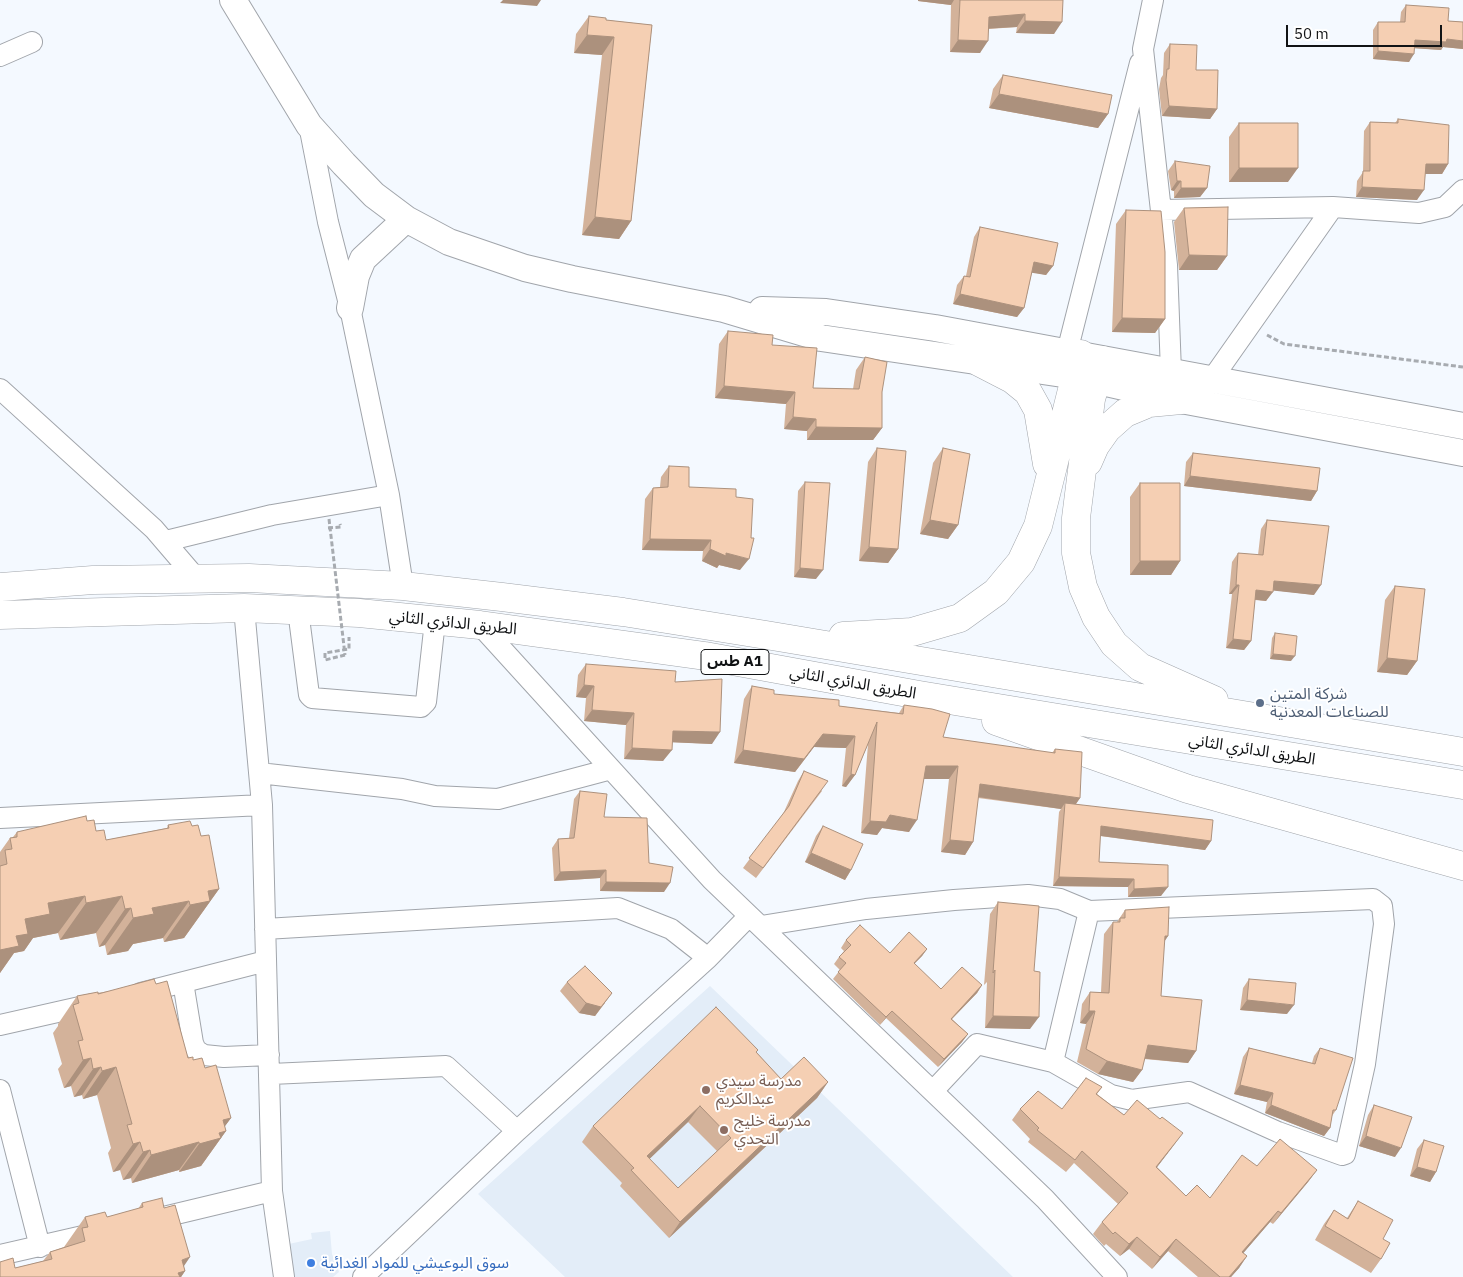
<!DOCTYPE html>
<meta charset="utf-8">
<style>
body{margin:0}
#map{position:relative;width:1463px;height:1277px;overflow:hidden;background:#f4f9ff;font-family:"IBM Plex Sans",sans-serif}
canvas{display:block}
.scale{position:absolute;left:1286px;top:25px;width:156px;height:22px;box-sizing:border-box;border:2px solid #111315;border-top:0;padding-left:6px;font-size:15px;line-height:18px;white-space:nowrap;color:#111315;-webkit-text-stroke:4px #fff;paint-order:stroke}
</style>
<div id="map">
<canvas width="1463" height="1277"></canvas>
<div class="scale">50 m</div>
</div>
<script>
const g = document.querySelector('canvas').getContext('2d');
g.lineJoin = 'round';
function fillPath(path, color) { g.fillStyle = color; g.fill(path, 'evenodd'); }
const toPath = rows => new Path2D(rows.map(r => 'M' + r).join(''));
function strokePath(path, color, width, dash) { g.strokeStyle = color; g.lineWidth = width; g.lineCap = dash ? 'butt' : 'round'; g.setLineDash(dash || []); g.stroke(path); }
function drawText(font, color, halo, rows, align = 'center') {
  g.font = font + ' "IBM Plex Sans","Noto Sans Arabic",sans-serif'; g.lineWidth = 4; g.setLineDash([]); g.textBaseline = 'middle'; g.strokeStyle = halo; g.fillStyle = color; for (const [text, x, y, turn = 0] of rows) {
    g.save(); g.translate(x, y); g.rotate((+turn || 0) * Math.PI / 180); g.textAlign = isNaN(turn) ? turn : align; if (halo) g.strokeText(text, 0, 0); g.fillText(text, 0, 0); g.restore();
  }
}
const built = toPath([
 [710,986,1013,1277,565,1277,478,1194],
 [330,1231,332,1254,339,1272,333,1277,289,1277,284,1245,312,1239,311,1233]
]);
const path = toPath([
 [1267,335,1284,344,1463,367],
 [328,528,341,527,340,524],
 [345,655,325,660,325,653,349,649,349,637]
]);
const minor = toPath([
 [1153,0,1143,49,1167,265,1171,372],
 [0,56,32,42],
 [309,125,328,222,350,308,389,495,403,586],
 [1161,210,1333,207,1419,213,1445,207,1463,190],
 [1067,352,1140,63],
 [1212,379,1333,207],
 [0,389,154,529,196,578],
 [166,541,272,515,389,495],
 [244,608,262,805,272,1191,284,1277],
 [298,610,309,695,312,698,421,707,426,702,435,621],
 [480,625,712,880,1045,1199,1117,1277],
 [259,773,402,789,435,796,498,799,611,769],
 [0,818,262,805],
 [761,926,866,909,954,900,1028,895,1060,899,1089,911,1373,899,1382,906,1384,924,1365,1064,1345,1154,1342,1155,1278,1132,1189,1092,1132,1100,1111,1095,1053,1062],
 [265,929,618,908,671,929,708,958],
 [183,982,193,1043,196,1050,204,1055,224,1057,269,1055],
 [141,993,266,961],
 [0,1025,93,1004],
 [271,1074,446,1066,517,1131],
 [0,1090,40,1247],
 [933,1091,977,1044,1053,1062,1089,911],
 [151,1220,272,1191],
 [0,1255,96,1233],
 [363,1277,517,1131,708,958,749,916]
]);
const major = toPath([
 [233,0,309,125,344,164,374,195,406,219,449,242,525,268,572,279,724,309,821,338,1076,376,1181,400,1463,453],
 [350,308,356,276,363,259,406,219],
 [762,310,826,312,935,328,1463,426]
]);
const highway = toPath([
 [1102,360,1091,399,1076,518,1076,553,1083,587,1096,617,1114,644,1140,667,1214,700],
 [979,362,1012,379,1028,392,1038,410,1047,464],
 [1088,462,1095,446,1107,429,1125,413,1149,403,1181,400],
 [0,587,93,580,249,578,403,586,502,597,623,612,766,635,1463,752],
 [0,615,244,608,359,613,480,625,705,656,919,695,1463,785],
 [843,636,912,632,960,618,996,592,1021,562,1038,526,1081,354],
 [996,721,1188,789,1463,866]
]);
const pathBridge = toPath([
 [329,519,345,655]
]);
const wall = toPath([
 [918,0,1063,0,1054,34,1016,33,1017,27,989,29,980,53,950,52,951,5,918,1],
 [1406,5,1448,21,1463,22,1463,49,1443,47,1441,50,1415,48,1409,62,1373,59,1373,30,1378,22,1400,22,1401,12],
 [589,16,606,20,652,25,631,221,619,239,582,235,602,55,574,53,576,34],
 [1170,44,1196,70,1217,109,1210,119,1162,116,1159,89,1161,78,1163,75,1164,53],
 [1003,75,1108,114,1098,128,989,108,993,89],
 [1398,119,1448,164,1442,174,1425,174,1417,200,1356,197,1357,181,1363,172,1364,131,1370,122,1395,123],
 [1239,123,1288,182,1229,182,1229,137],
 [1175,161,1207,188,1200,197,1174,198,1174,191,1171,190,1168,171],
 [1184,208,1227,256,1217,270,1179,270,1174,222],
 [1126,210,1165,319,1155,333,1112,332,1116,224],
 [980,227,1053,266,1046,275,1032,272,1024,308,1017,317,953,304,957,285,964,276,966,276,974,237],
 [728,331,772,345,813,388,853,389,856,370,865,357,882,392,882,428,873,440,807,440,807,431,784,429,786,404,715,398,719,344],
 [877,448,898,549,888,563,859,561,868,462],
 [943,448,958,525,948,539,920,534,933,463],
 [1193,453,1317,491,1311,501,1184,486,1186,462],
 [669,466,689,487,736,497,740,570,719,565,717,568,702,561,703,551,642,550,645,499,653,488,660,487,661,477],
 [805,482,816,579,794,577,798,491],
 [1140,483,1180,561,1171,575,1130,575,1130,497],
 [1267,520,1314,595,1273,590,1266,601,1255,600,1251,641,1244,650,1226,648,1232,594,1229,594,1232,562,1238,553,1258,555,1261,529],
 [1395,586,1417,661,1407,675,1377,672,1385,600],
 [1275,633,1291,661,1270,659,1272,638],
 [586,664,675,682,712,744,672,742,663,761,624,759,626,725,584,721,586,698,576,697,578,675],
 [752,686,774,694,839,706,899,713,904,705,943,737,1052,753,1055,749,1080,798,1076,804,1211,841,1205,850,1100,836,1099,862,1168,865,1161,896,1128,897,1128,887,1053,886,1059,812,1061,809,978,798,973,842,965,855,941,852,949,779,924,779,909,832,882,828,877,835,861,833,868,744,855,775,846,787,842,786,846,748,814,747,795,772,734,763,744,699],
 [804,771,822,791,756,878,743,868,783,814,798,781],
 [580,791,604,817,649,863,664,892,600,891,600,878,554,881,552,848,558,839,569,838,574,799],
 [87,821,96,831,106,840,167,828,168,825,192,826,201,836,219,889,184,938,164,942,163,938,133,944,128,951,107,955,105,945,99,947,96,933,60,940,58,933,33,938,24,951,14,953,0,973,0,852,10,838,13,837,17,832],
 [823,826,851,870,845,880,805,862,816,836],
 [998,902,1034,971,1030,1029,985,1028,987,982,984,985,990,914],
 [1125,910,1168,936,1164,942,1161,996,1196,1051,1188,1063,1144,1059,1142,1070,1133,1082,1098,1074,1077,1062,1086,1024,1080,1023,1082,1004,1090,992,1101,992,1104,934,1113,922,1117,922],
 [846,940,890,953,927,949,922,956,914,964,941,989,982,985,977,993,952,1019,968,1034,962,1042,938,1067,886,1018,880,1025,833,979,840,970,834,964,839,957,844,951,841,948],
 [1249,979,1287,1014,1240,1010,1243,988],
 [567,982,605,1003,595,1016,579,1013,560,991],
 [156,984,188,1058,193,1060,205,1068,231,1118,224,1127,226,1131,201,1166,179,1172,179,1170,132,1183,131,1178,123,1180,120,1170,113,1172,108,1153,111,1148,97,1095,83,1099,82,1095,74,1097,71,1086,64,1088,58,1069,62,1064,53,1033,58,1026,58,1024,77,996],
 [1249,1048,1312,1063,1314,1056,1320,1048,1336,1110,1332,1116,1330,1128,1324,1136,1265,1113,1267,1102,1234,1094,1243,1057],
 [758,1050,756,1052,781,1079,828,1082,817,1098,669,1238,620,1186,622,1183,582,1142,593,1126],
 [688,1122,717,1151,678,1188,649,1159],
 [1102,1087,1097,1094,1124,1115,1174,1145,1157,1167,1186,1196,1210,1198,1257,1166,1317,1170,1308,1182,1273,1224,1270,1222,1243,1253,1247,1256,1239,1268,1231,1277,1198,1277,1168,1251,1152,1269,1129,1249,1120,1256,1106,1244,1104,1246,1093,1234,1102,1222,1118,1204,1074,1163,1066,1172,1028,1142,1030,1139,1012,1120,1020,1109,1062,1109],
 [1374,1105,1395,1157,1359,1146,1368,1115],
 [1424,1140,1436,1172,1430,1182,1410,1176,1417,1149],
 [1358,1201,1383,1239,1381,1259,1371,1273,1315,1240,1324,1224,1334,1210,1347,1218],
 [142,1203,164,1208,185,1271,181,1277,0,1277,15,1268,43,1261,50,1252,64,1247,85,1217,107,1217,138,1209]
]);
const shadedWall = toPath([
 [503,0,541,0,537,6,500,3],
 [918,0,954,0,951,5,918,1],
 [1025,14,1017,27,981,29,989,17],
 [1025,21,1062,22,1054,34,1016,33],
 [587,35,614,37,602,55,574,53],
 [1447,39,1463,41,1463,49,1443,47,1441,50,1410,48,1415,40],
 [958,40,988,41,980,53,950,52],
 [1378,51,1414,54,1409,62,1373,59],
 [999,94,1108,114,1098,128,989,108],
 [1169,106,1217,109,1210,119,1162,116],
 [1426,164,1448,164,1442,174,1419,174],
 [1239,168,1298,168,1288,182,1229,182],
 [1177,181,1181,181,1174,191,1171,190],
 [1362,187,1424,190,1417,200,1356,197],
 [1181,188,1207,188,1200,197,1174,198],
 [595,217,631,221,619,239,582,235],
 [1189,255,1227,256,1217,270,1179,270],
 [1034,262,1053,266,1046,275,1027,272],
 [960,294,1024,308,1017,317,953,304],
 [1122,318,1165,319,1155,333,1112,332],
 [724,386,795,392,786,404,715,398],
 [793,417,816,419,807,431,784,429],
 [816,427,882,428,873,440,807,440],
 [1190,476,1317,491,1311,501,1184,486],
 [930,520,958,525,948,539,920,534],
 [650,539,711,540,703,551,642,550],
 [869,547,898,549,888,563,859,561],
 [710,549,749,559,740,570,719,565,717,568,702,561],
 [1140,561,1180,561,1171,575,1130,575],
 [800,568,823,570,816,579,794,577],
 [1274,581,1321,585,1314,595,1268,590],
 [1236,585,1239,585,1232,594,1229,594],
 [1256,590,1273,592,1266,601,1250,599],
 [1233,639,1251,641,1244,650,1226,648],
 [1273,654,1295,656,1291,661,1270,659],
 [1387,658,1417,661,1407,675,1377,672],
 [584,685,594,686,586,698,576,697],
 [592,710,634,713,626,725,584,721],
 [673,731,720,732,712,744,665,742],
 [823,734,855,736,846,748,814,747,795,772,734,763,743,750],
 [632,748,672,750,663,761,624,759],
 [926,766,958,766,949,779,917,779],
 [851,774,855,775,846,787,842,786],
 [980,784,1080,798,1071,811,1065,803,1061,809,971,796],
 [890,815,917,820,909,832,882,828,877,835,861,833,870,821],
 [1101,826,1211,841,1205,850,1094,835],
 [950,840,973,842,965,855,941,852],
 [811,853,851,870,845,880,805,862],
 [606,870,600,878,554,881,560,872],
 [1059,877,1134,879,1128,887,1053,886],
 [606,882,670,883,664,892,600,891],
 [1168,887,1161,896,1128,897,1134,889],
 [219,889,184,938,164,942,190,905,208,891],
 [85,896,58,933,33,938,24,951,14,953,0,973,0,950,25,919,48,903],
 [122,896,96,933,60,940,86,903],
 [189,901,163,938,133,944,128,951,107,955,133,918,152,908],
 [131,908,105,945,99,947,125,909],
 [1165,936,1168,936,1160,948],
 [927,949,922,956,908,970,914,963],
 [982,985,977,993,945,1026,951,1019],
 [612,993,595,1016,579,1013,586,1003],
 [1247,1000,1294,1005,1287,1014,1240,1010],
 [892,1011,880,1025,886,1017],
 [1089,1011,1095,1011,1086,1024,1080,1023],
 [993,1016,1039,1017,1030,1029,985,1028],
 [968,1034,962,1042,938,1067,944,1059],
 [1148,1045,1196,1051,1188,1063,1139,1058],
 [91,1058,71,1086,64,1088,83,1060],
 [1107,1061,1142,1070,1133,1082,1098,1074],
 [101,1067,82,1095,74,1097,93,1069],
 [116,1067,97,1095,83,1099,102,1071],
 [828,1082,817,1098,669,1238,680,1222],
 [1240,1085,1273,1093,1267,1102,1234,1094],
 [1271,1105,1330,1128,1324,1136,1265,1113],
 [700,1106,688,1122,636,1172,647,1156],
 [231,1118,220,1133,226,1131,201,1166,179,1172,199,1144,223,1120],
 [1183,1133,1174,1145,1148,1179,1156,1167],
 [1366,1136,1401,1148,1395,1157,1359,1146],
 [140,1142,120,1170,113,1172,133,1144],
 [199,1142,179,1170,132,1183,151,1155],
 [150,1150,131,1178,123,1180,143,1152],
 [1417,1167,1436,1172,1430,1182,1410,1176],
 [1317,1170,1308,1182,1273,1224,1281,1213],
 [1278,1211,1270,1222,1234,1264,1242,1252],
 [1137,1237,1129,1249,1120,1256,1129,1244],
 [1176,1239,1168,1251,1152,1269,1160,1257],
 [1247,1256,1239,1268,1231,1277,1229,1277],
 [190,1257,180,1272,185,1271,181,1277,170,1277,182,1260]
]);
const building = toPath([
 [960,0,1063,0,1062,22,1025,21,1025,14,989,17,988,41,958,40,960,0],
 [1406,5,1449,8,1448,21,1463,22,1463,41,1447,39,1446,42,1415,40,1414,54,1378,51,1378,22,1405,22,1406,5],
 [589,16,606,18,606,20,652,25,631,221,595,217,614,37,587,35,589,16],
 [1170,44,1197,45,1196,70,1218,70,1217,109,1169,106,1166,80,1167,69,1169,69,1170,44],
 [1003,75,1112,95,1108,114,999,94,1003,75],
 [1398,119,1449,125,1448,164,1426,164,1424,190,1362,187,1363,171,1370,171,1370,122,1398,123,1398,119],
 [1239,123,1298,123,1298,168,1239,168,1239,123],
 [1175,161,1210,166,1207,188,1181,188,1181,181,1177,181,1175,161],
 [1228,207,1227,256,1189,255,1184,208,1228,207],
 [1126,210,1161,211,1165,252,1165,319,1122,318,1126,210],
 [980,227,1058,243,1053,266,1034,262,1024,308,960,294,964,276,970,277,980,227],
 [728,331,773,335,772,345,817,348,813,388,859,389,865,357,887,362,882,392,882,428,816,427,816,419,793,417,795,392,724,386,728,331],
 [877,448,906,451,898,549,869,547,877,448],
 [943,448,970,454,958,525,930,520,943,448],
 [1193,453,1320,468,1317,491,1190,476,1193,453],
 [669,466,689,467,689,487,736,489,736,497,753,499,751,538,754,538,749,559,726,553,726,556,710,549,711,540,650,539,653,488,668,487,669,466],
 [805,482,830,483,823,570,800,568,805,482],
 [1140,483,1180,483,1180,561,1140,561,1140,483],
 [1267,520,1329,526,1321,585,1274,581,1273,592,1256,590,1251,641,1233,639,1239,585,1236,585,1238,553,1263,555,1267,520],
 [1395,586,1425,589,1417,661,1387,658,1395,586],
 [1275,633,1297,636,1295,656,1273,654,1275,633],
 [586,664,676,671,675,682,722,679,720,732,673,731,672,750,632,748,634,713,592,710,594,686,584,685,586,664],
 [752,686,774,690,774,694,839,700,839,706,903,714,904,705,932,709,950,714,943,737,1055,753,1055,749,1082,752,1080,798,980,784,973,842,950,840,958,766,926,766,917,820,890,815,886,822,870,821,877,722,855,775,851,774,855,736,823,734,804,759,743,750,752,686],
 [804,771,828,781,763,868,749,858,789,806,804,771],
 [580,791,607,794,604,817,647,818,649,863,673,867,670,883,606,882,606,870,560,872,558,839,574,838,580,791],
 [1065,803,1213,820,1211,841,1101,826,1099,862,1168,865,1168,887,1134,889,1134,879,1059,877,1065,803],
 [86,816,87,821,94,820,96,831,104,830,106,840,169,828,168,825,190,821,192,826,198,825,201,836,209,835,219,889,208,891,210,901,190,905,189,901,152,908,154,914,133,918,131,908,125,909,122,896,86,903,85,896,48,903,50,914,25,919,28,934,16,936,19,946,0,950,0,866,7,864,5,850,12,849,10,838,17,837,17,832,86,816],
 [823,826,863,844,851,870,811,853,823,826],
 [998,902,1039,906,1034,971,1040,972,1039,1017,993,1016,995,970,993,973,998,902],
 [1169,907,1168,936,1165,936,1161,996,1202,1000,1196,1051,1148,1045,1142,1070,1107,1061,1086,1049,1095,1011,1089,1011,1090,992,1109,993,1113,922,1120,922,1120,918,1125,918,1125,910,1169,907],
 [860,925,890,953,909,932,927,949,914,963,941,989,962,967,982,985,951,1019,968,1034,944,1059,892,1011,886,1017,838,972,846,963,839,957,851,945,846,940,860,925],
 [585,966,612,993,601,1007,586,1003,567,982,585,966],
 [154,979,156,984,167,981,188,1058,193,1057,193,1060,202,1058,205,1068,216,1065,231,1118,223,1120,226,1131,219,1133,221,1138,199,1144,199,1142,151,1155,150,1150,143,1152,140,1142,133,1144,127,1125,132,1124,116,1067,102,1071,101,1067,93,1069,91,1058,83,1060,78,1041,83,1040,73,1005,79,1003,77,996,98,992,98,994,154,979],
 [1249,979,1296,983,1294,1005,1247,1000,1249,979],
 [716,1007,758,1050,756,1052,781,1079,804,1057,828,1082,680,1222,631,1170,634,1168,593,1126,716,1007],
 [700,1106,731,1138,678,1188,647,1156,700,1106],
 [1249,1048,1315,1064,1320,1048,1353,1058,1336,1110,1333,1110,1330,1128,1271,1105,1273,1093,1240,1085,1249,1048],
 [1086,1078,1102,1087,1096,1094,1124,1115,1137,1100,1160,1119,1162,1117,1183,1133,1156,1167,1186,1196,1197,1185,1210,1198,1242,1155,1257,1166,1280,1139,1317,1170,1281,1213,1278,1211,1242,1252,1247,1256,1229,1277,1220,1277,1176,1239,1160,1257,1137,1237,1129,1244,1115,1232,1113,1234,1102,1222,1128,1193,1082,1151,1075,1160,1037,1130,1039,1128,1020,1109,1038,1091,1062,1109,1086,1078],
 [1374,1105,1412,1117,1401,1148,1366,1136,1374,1105],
 [1424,1140,1444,1146,1436,1172,1417,1167,1424,1140],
 [162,1198,164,1208,175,1205,190,1257,182,1260,185,1271,178,1273,180,1277,0,1277,0,1262,13,1258,15,1268,52,1259,50,1252,85,1241,82,1228,88,1227,85,1217,105,1212,107,1217,143,1207,142,1203,162,1198],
 [1358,1201,1393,1220,1383,1239,1390,1243,1381,1259,1325,1226,1334,1210,1348,1219,1358,1201]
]);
const markers = [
 [1260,703,5,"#5c6f8a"],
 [706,1090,5,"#8d6e63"],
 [724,1130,5,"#8d6e63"],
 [311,1263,5,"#3f7fe0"]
];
const shields = [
 [735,662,68]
];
const shieldNames = [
 ["طس A1",735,662]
];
const streetNames = [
 ["الطريق الدائري الثاني",453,623,6],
 ["الطريق الدائري الثاني",853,683,10],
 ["الطريق الدائري الثاني",1252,750,9]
];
const serviceNames = [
 ["شركة المتين",1270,694],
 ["للصناعات المعدنية",1270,712]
];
const educationNames = [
 ["مدرسة سيدي",716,1081],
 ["عبدالكريم",716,1099],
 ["مدرسة خليج",734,1121],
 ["التحدي",734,1139]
];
const shopNames = [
 ["سوق البوعيشي للمواد الغدائية",321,1263]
];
fillPath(built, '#e3edf8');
strokePath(minor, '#a1a5ab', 22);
strokePath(major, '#a1a5ab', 28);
strokePath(highway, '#a1a5ab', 29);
strokePath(path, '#a7abb0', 3, [5, 2.5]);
strokePath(minor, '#fff', 20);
strokePath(major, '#fff', 26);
strokePath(highway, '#fff', 28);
strokePath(pathBridge, '#a7abb0', 3, [5, 2.5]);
fillPath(wall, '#d3b29a');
fillPath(shadedWall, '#ac917d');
fillPath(building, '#f5cfb3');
strokePath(building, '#ac917d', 1);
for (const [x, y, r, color] of markers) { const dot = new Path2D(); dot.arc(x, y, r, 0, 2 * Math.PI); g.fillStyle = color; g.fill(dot); strokePath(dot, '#fff', 2); }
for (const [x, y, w] of shields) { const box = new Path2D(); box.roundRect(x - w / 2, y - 12.5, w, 25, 4); g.fillStyle = '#fff'; g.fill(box); strokePath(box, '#111315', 1); }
drawText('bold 15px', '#111315', null, shieldNames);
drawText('16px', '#111315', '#fff', streetNames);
drawText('16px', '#4e5e75', '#fff', serviceNames, 'left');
drawText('16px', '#785e54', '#fff', educationNames, 'left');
drawText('16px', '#366cbe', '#fff', shopNames, 'left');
</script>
